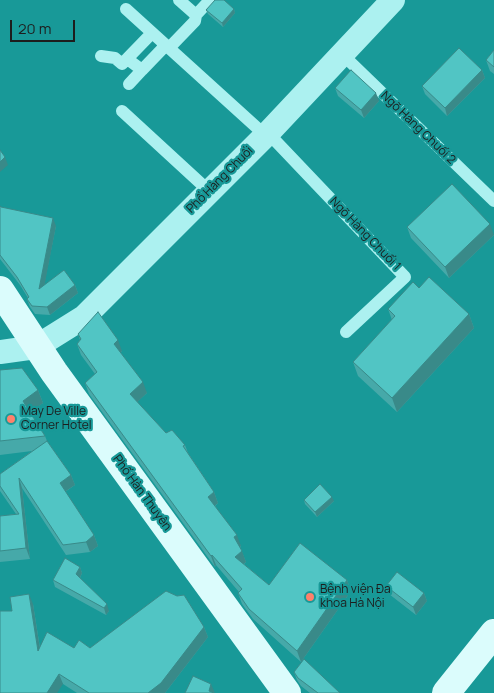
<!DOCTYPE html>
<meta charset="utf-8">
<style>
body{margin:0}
#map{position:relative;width:494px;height:693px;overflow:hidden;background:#189998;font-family:Manrope,sans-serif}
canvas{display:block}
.scale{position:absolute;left:10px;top:20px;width:65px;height:22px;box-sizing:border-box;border:2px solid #1d1d1d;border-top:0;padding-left:6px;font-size:15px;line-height:18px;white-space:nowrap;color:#1d1d1d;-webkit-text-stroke:4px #189998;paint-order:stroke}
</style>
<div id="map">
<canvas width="494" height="693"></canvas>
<div class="scale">20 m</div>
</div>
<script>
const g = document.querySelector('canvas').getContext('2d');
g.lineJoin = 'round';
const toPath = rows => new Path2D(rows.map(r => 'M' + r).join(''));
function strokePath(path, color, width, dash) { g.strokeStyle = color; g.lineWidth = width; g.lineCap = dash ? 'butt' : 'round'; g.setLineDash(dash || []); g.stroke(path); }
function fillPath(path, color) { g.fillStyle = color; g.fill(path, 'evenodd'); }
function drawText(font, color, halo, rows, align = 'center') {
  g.font = font + ' Manrope,sans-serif'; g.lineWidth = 4.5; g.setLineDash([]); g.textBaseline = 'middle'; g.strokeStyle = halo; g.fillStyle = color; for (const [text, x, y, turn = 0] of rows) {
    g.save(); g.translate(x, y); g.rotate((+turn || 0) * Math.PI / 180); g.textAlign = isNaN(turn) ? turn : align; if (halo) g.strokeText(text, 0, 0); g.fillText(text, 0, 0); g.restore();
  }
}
const lane = toPath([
 [179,0,196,15],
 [210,0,196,15,195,21,169,48,265,135],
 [126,9,169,48],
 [343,55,494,201],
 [101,56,115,58,122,64,152,33],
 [130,61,142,70,166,45],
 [129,84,142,70],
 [122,111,209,191],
 [268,133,405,277,346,332]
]);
const street = toPath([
 [0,352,36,347,84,317,268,133,393,0]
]);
const secondary = toPath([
 [0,290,54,372,287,693],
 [446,693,494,633]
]);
const wall = toPath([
 [234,9,235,13,223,27,208,14,206,10],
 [494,50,494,74,490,71,486,60],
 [482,70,485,78,447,116,425,94,422,86],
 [335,88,379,101,364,118,338,96],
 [0,206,1,207,56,226,44,285,75,285,78,293,50,315,35,314,30,307,27,299,28,298,20,285,0,259],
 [407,227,494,235,449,278,411,238],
 [419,288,469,314,474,328,397,412,358,376,353,362,392,320,388,309],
 [78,334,122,351,120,353,147,393,137,402,166,433,185,445,188,453,214,492,218,503,215,506,241,546,240,547,246,562,244,564,269,585,347,580,351,591,301,662,253,619,242,604,238,593,239,592,216,565,215,567,89,394,85,383,95,374,81,355,77,344,80,340],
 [0,370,38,390,43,403,30,412,45,436,47,441,71,475,75,485,65,492,94,535,98,546,90,552,66,555,22,488,30,559,0,562,0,516,16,514,0,491,0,474,32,451,0,455],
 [304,500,334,501,317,517,305,504],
 [80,567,82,573,80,578,109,611,106,615,55,587,53,580],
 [386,586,424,593,427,601,416,615,389,594],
 [33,604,40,648,90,648,204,627,208,637,165,693,77,693,63,684,12,611],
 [294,672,340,693,310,693,301,686,297,680]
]);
const shadedWall = toPath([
 [234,9,235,13,223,27,222,23],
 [482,70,485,78,447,116,445,108],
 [376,93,379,101,364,118,361,110],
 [5,157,8,165,0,172,0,162],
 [53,218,56,226,42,298,39,289],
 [490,224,494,235,449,278,445,267],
 [75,285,78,293,50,315,47,307],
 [469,314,474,328,397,412,392,398],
 [118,340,122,351,118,355,114,344],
 [143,382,147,393,134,405,130,394],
 [38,390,43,403,28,414,23,401],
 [71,475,75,485,63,493,60,483],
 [19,478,22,488,30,559,26,548],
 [214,492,218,503,212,508,208,497],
 [332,497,334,501,317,517,315,512],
 [94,535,98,546,90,552,86,542],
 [237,535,241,546,238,548,234,537],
 [242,551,246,562,239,568,235,557],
 [212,555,216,565,215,567,211,556],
 [80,567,82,573,79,580,76,574],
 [347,580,351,591,301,662,297,651],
 [424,593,427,601,416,615,413,607],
 [29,594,33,604,42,662,38,651],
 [107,604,109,611,106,615,104,608],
 [204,627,208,637,165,693,148,693],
 [59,674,63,684,57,693,47,693],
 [211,684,215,693,209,691]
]);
const building = toPath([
 [215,0,224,0,234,9,222,23,206,10,215,0],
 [459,48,482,70,445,108,422,86,459,48],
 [494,50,494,67,486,60,494,50],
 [351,70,376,93,361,110,335,88,351,70],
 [0,150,5,157,0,162,0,150],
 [452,184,490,224,445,267,407,227,452,184],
 [0,206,1,207,53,218,39,289,64,270,75,285,47,307,32,306,27,299,29,297,17,277,0,255,0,206],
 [429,277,469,314,392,398,353,362,395,316,388,309,413,282,419,288,429,277],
 [98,312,118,340,114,344,143,382,130,394,166,433,172,430,185,445,183,446,214,492,208,497,237,535,234,537,242,551,235,557,269,585,300,543,347,580,297,651,249,609,238,593,242,589,212,555,211,556,85,383,97,372,77,344,81,339,78,334,98,312],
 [22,368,38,390,23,401,45,436,0,441,0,370,22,368],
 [47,441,71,475,60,483,94,535,86,542,63,545,19,478,26,548,0,551,0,516,19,514,0,486,0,474,47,441],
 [320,484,332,497,315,512,304,500,320,484],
 [65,558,80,567,76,574,107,604,104,608,53,580,65,558],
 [397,572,424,593,413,607,386,586,397,572],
 [166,591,177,596,184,595,204,627,161,683,148,693,89,693,59,674,47,693,0,693,0,611,12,611,10,597,29,594,38,651,47,632,74,648,79,640,90,648,166,591],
 [304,659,340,693,318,693,298,678,294,672,304,659],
 [193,676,211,684,209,691,214,693,185,693,193,676]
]);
const markers = [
 [11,419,5,"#ff816c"],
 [310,597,5,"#ff816c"]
];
const streetNames = [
 ["Ngõ Hàng Chuối 2",418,128,44],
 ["Phố Hàng Chuối",220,180,-45],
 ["Ngõ Hàng Chuối 1",365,234,46],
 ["Phố Hàn Thuyên",142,493,54]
];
const poiNames = [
 ["May De Ville",21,412],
 ["Corner Hotel",21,426],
 ["Bệnh viện Đa",320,590],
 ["khoa Hà Nội",320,604]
];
strokePath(lane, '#acf1f0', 12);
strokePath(street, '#acf1f0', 24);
strokePath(secondary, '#dbfcfc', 28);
fillPath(wall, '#46a9a9');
fillPath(shadedWall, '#398a89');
fillPath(building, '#51c5c4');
strokePath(building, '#398a89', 1);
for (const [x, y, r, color] of markers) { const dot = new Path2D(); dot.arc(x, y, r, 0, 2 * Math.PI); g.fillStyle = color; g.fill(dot); strokePath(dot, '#189998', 2); }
drawText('12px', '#1d1d1d', '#189998', streetNames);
drawText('12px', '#1d1d1d', '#189998', poiNames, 'left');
</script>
